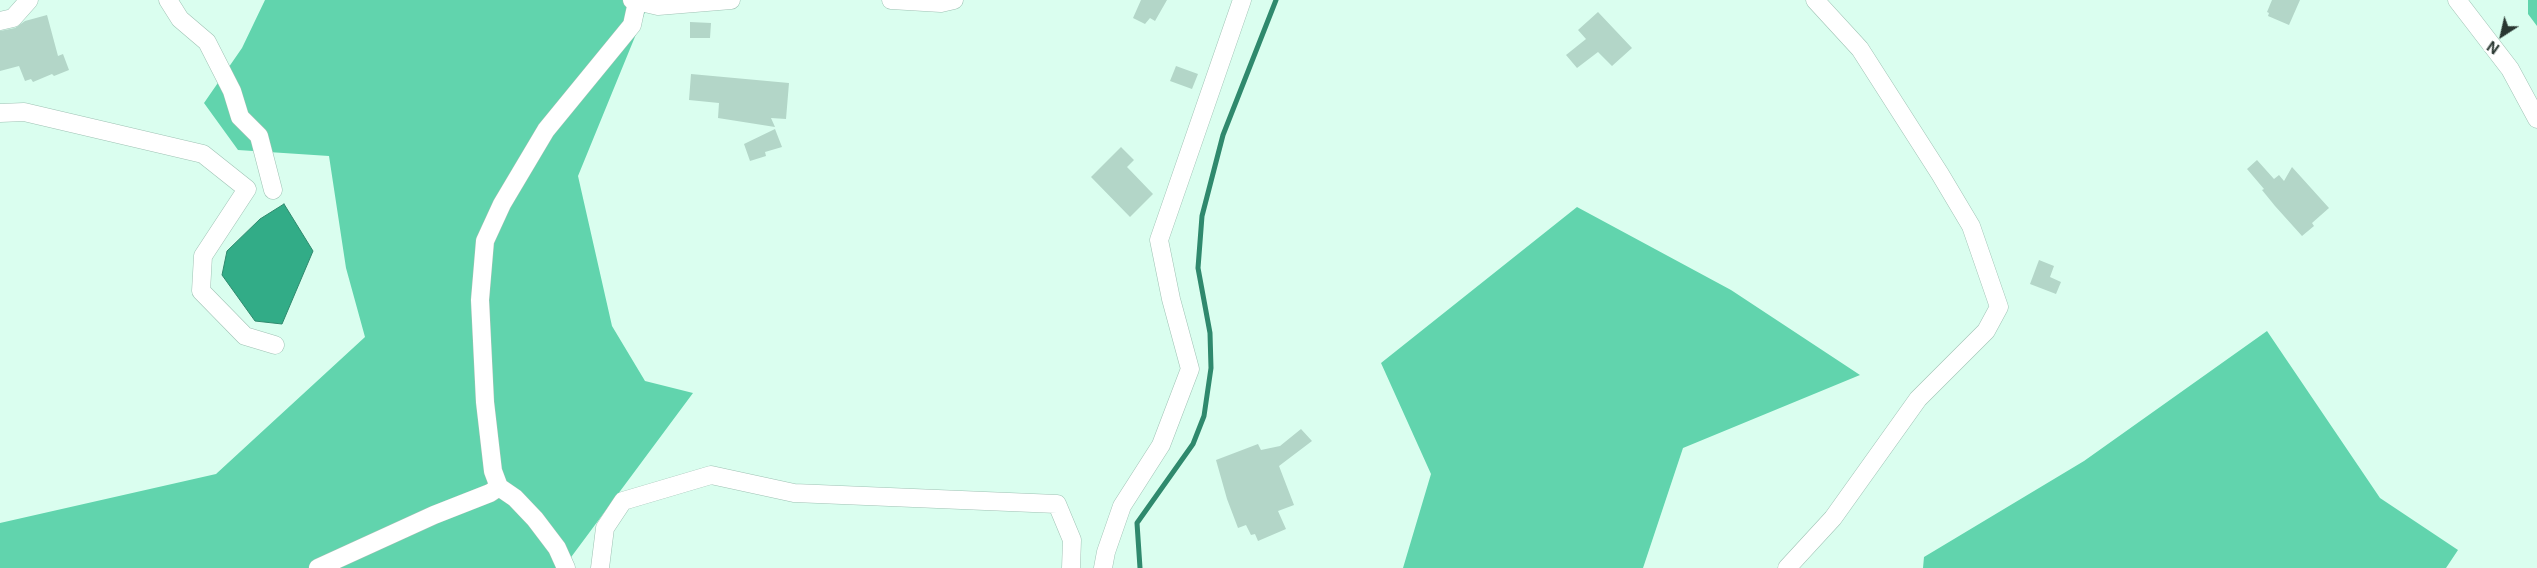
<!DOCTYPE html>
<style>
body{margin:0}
#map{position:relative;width:2537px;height:568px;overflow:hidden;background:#dafeef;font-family:Inter,sans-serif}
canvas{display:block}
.north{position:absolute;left:2477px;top:10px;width:50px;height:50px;-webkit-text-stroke:4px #fff;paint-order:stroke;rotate:215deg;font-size:14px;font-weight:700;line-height:20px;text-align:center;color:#293731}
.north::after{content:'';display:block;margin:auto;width:18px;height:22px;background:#293731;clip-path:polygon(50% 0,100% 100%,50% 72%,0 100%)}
</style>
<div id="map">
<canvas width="2537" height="568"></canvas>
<div class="north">N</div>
</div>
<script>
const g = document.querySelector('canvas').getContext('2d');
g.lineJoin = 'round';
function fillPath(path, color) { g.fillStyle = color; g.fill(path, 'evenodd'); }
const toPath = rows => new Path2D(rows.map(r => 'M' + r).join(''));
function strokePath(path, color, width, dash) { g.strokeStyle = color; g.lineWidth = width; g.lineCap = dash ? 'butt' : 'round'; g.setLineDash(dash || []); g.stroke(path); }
const forest = toPath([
 [265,0,650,0,578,176,612,326,645,381,693,393,563,568,0,568,0,523,216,474,365,337,346,268,329,156,238,150,204,103,242,48],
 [2528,0,2537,0,2537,26,2528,14],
 [1577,207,1731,290,1860,375,1683,448,1643,568,1403,568,1431,474,1381,363],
 [2267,331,2380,498,2458,550,2446,568,1923,568,1924,557,2084,461]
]);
const water = toPath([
 [284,204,313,251,282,324,255,321,222,275,227,251,260,219,284,204]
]);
const stream = toPath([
 [1140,568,1137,523,1193,444,1204,416,1211,368,1210,333,1198,268,1202,216,1223,135,1276,0]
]);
const building = toPath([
 [1141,0,1167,0,1155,21,1150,18,1145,24,1133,18],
 [2272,0,2300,0,2289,25,2268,16,2269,13,2267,12],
 [1598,12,1632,48,1612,66,1598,52,1577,68,1566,55,1586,39,1578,30],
 [47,15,58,56,63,54,69,70,54,76,52,74,33,82,31,79,25,81,19,66,0,71,0,31,15,28,25,21],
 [690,22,711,23,710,38,690,38],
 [1176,66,1198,74,1192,89,1170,81],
 [691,74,789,83,786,119,771,118,775,127,718,118,719,103,689,100],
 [775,129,782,147,765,152,766,156,750,161,744,144],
 [1121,147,1134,160,1127,167,1153,194,1130,217,1091,177],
 [2257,160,2274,179,2279,175,2284,181,2292,167,2329,208,2312,223,2314,226,2302,236,2275,206,2262,190,2264,189,2247,169],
 [2039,260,2054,266,2050,277,2061,282,2056,294,2030,284],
 [1301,429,1312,441,1279,466,1294,505,1278,511,1286,529,1258,541,1255,534,1251,535,1246,525,1238,528,1227,499,1216,460,1258,444,1261,450,1280,446]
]);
const minor = toPath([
 [168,0,180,19,207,42,232,91,240,117,259,136,273,190],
 [632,0,658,6,731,0],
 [891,0,941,3,954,0],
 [2457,0,2510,69,2537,119],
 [0,21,13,18,29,0],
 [0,113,24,112,203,154,247,189,203,256,201,291,245,336,275,345],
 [318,568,434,515,490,493,499,487],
 [566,568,557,548,535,519,515,498,499,487,493,471,485,402,480,300,485,241,502,204,546,130,632,25,637,2],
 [600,568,605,528,623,501,711,475,794,493,1057,504,1072,540,1071,568],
 [1103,568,1106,552,1122,506,1161,445,1190,369,1171,299,1159,240,1242,0],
 [1787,568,1833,518,1918,399,1986,331,1999,307,1971,226,1940,174,1860,49,1815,0]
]);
fillPath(forest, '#61d4ad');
fillPath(water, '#32ac87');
strokePath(water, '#2f896d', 1);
strokePath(stream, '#2f896d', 5);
fillPath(building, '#b3d6c8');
strokePath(minor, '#9fc2b4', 19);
strokePath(minor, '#fff', 18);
</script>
